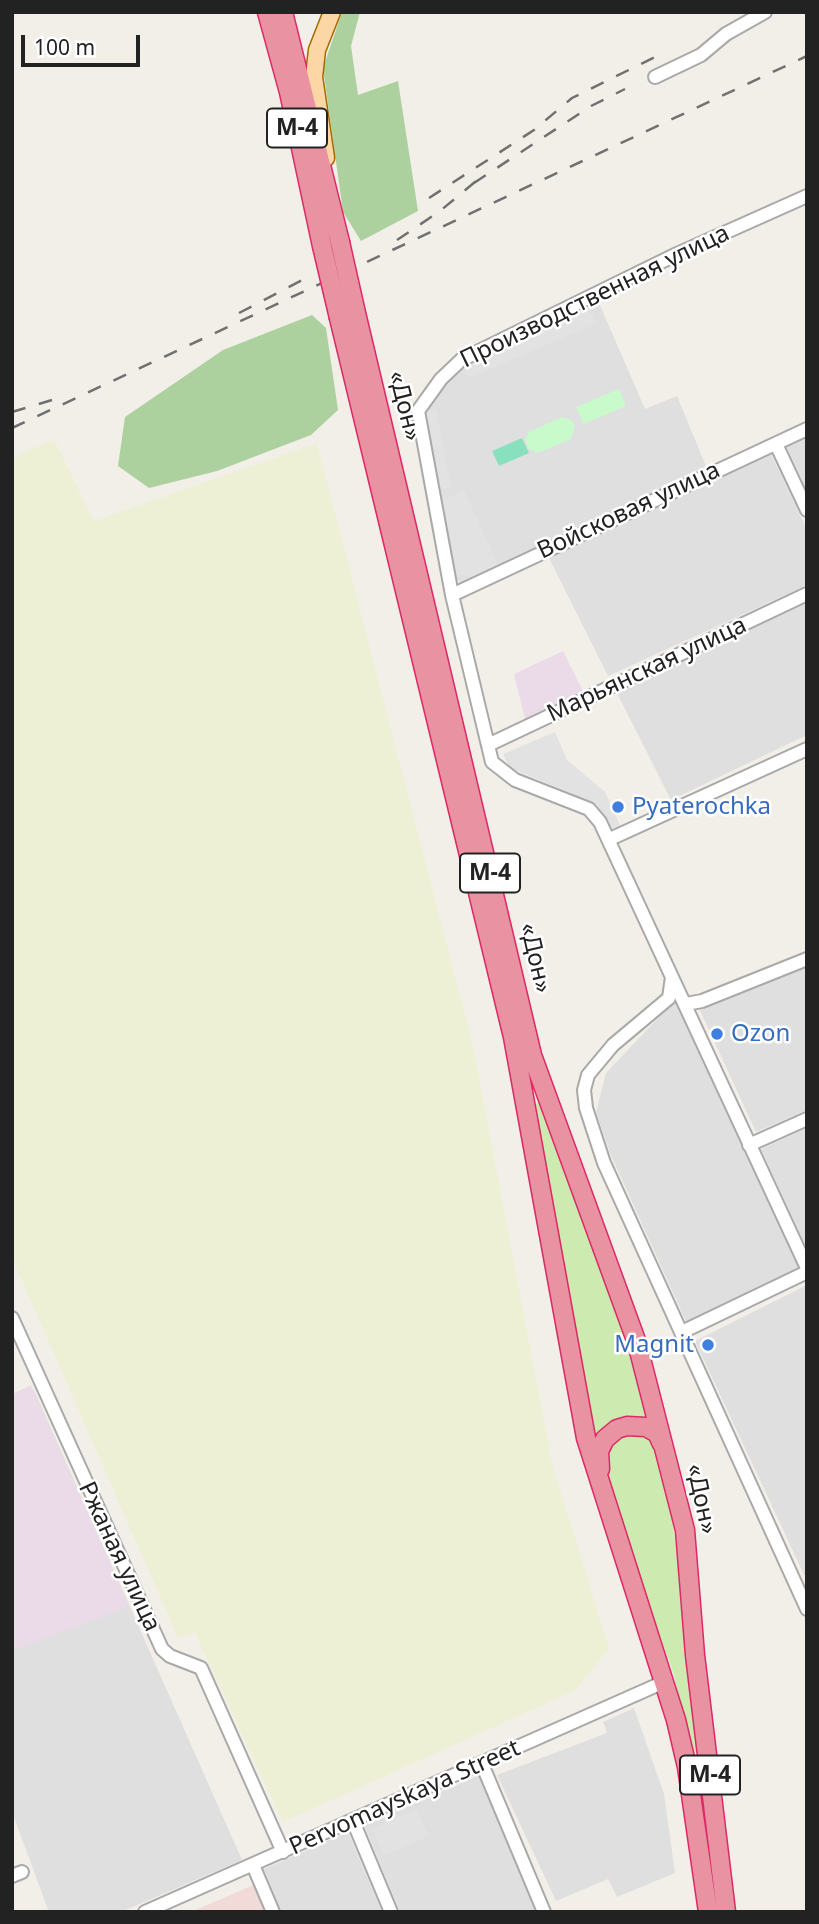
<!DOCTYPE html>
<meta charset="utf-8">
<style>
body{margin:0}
#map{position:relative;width:819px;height:1924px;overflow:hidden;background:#f2efe9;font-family:"Noto Sans",sans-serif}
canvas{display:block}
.frame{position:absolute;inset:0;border:14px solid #222;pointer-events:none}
.scale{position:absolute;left:21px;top:35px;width:119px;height:32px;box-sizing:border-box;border:4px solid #222;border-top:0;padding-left:9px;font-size:21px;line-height:24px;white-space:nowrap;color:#222;-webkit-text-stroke:5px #fff;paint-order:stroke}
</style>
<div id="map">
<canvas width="819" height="1924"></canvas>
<div class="frame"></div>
<div class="scale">100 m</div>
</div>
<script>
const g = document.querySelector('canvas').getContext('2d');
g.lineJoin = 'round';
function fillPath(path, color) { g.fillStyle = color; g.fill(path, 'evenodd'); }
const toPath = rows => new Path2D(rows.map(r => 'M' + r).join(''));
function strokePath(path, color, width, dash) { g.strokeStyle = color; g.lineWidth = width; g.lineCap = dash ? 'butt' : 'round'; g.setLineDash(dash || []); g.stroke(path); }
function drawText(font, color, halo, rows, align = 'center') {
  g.font = font + ' "Noto Sans",sans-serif'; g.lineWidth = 5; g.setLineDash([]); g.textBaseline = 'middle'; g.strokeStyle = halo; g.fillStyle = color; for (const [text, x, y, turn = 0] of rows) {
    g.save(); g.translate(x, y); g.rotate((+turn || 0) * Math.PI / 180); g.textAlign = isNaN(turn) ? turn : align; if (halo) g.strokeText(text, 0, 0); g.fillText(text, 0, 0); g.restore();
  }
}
const residential = toPath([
 [596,296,645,409,677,396,708,471,472,582,461,583,453,575,421,413,441,385,465,362],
 [807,435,807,490,786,445],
 [770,452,807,530,807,585,608,676,548,556],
 [807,603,807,735,671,800,616,691],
 [807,966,807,1110,756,1132,698,1006],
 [676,999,802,1269,688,1326,610,1153,596,1112,606,1073],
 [807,1128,807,1249,761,1149],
 [807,1285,807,1581,695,1341],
 [34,1390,242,1860,121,1912,49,1912,12,1812,12,1400],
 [634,1708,664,1794,675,1873,617,1897,608,1879,556,1901,497,1775,607,1733,603,1722],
 [482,1774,539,1912,400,1912,364,1825],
 [348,1832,382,1912,282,1912,264,1869]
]);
const commercial = toPath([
 [258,1883,270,1912,191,1912]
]);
const industrial = toPath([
 [563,651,584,693,525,719,514,674],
 [31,1385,129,1606,12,1651,12,1394]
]);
const farmland = toPath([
 [54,439,94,521,317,443,473,1046,552,1463,609,1648,576,1690,283,1822,195,1633,178,1638,12,1258,12,458]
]);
const grass = toPath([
 [539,1101,626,1327,652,1427,593,1443,573,1351,536,1104],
 [642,1433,655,1442,669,1491,701,1752,691,1753,674,1675,631,1556,606,1470,607,1446,618,1435]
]);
const forest = toPath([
 [342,12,360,12,351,46,358,95,398,81,418,211,361,241,343,212,323,68],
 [312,315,326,328,338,410,311,435,217,471,149,488,118,466,125,417,223,350]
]);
const park = toPath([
 [619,389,626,406,584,424,576,407],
 [562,417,571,420,575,425,571,439,538,453,529,449,525,440,529,432]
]);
const pitch = toPath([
 [522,438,529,453,499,466,492,451]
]);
const parking = toPath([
 [588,302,596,324,469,378,463,365],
 [436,409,451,487,438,490,422,412],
 [464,490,499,567,474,578,454,573,440,501],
 [555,732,567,760,605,792,620,825,609,830,597,804,510,768,503,754],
 [417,1809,429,1836,384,1856,372,1829]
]);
const minor = toPath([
 [655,77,701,55,726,34,765,12],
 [807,196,677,254,461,360,441,379,418,411,452,595,492,762,515,780,589,809,600,822,807,1268],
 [776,444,807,510],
 [452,595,807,429],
 [488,745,807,594],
 [610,839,807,749],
 [672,977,669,998,613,1045,588,1075,584,1090,586,1108,604,1163,807,1609],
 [686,1004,702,1001,807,959],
 [749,1145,807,1119],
 [12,1318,162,1649,170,1656,201,1668,283,1852],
 [682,1332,807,1272],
 [482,1764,544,1912],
 [353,1821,391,1912],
 [253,1865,273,1912],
 [12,1876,22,1872],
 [145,1912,664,1682]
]);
const major = toPath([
 [326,158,314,77,317,50,332,12]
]);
const highway = toPath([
 [267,12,289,92,322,246],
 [283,12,340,242],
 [356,313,532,1055,637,1343,685,1530,695,1655,726,1912],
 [339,318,513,1037,586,1438,676,1720,687,1767,708,1912],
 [600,1469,599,1451,605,1439,617,1429,627,1426,646,1427,657,1433,662,1444]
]);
const rail = toPath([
 [474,183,591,106,625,89],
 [429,198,534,130,572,98,655,57],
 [397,240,440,211,481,177],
 [239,313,308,277],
 [12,412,52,400],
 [12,428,807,56]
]);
const highwayBridge = toPath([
 [340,242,356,313],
 [322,246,339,318]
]);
const markers = [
 [618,807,7,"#3f7fe0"],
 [717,1034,7,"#3f7fe0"],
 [708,1345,7,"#3f7fe0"]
];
const shields = [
 [297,128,60],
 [490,873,60],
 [710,1775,60]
];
const shieldNames = [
 ["М-4",297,128],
 ["М-4",490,873],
 ["М-4",710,1775]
];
const streetNames = [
 ["Производственная улица",595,297,-26],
 ["«Дон»",404,406,76],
 ["Войсковая улица",629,511,-25],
 ["Марьянская улица",647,670,-25],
 ["«Дон»",535,958,77],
 ["«Дон»",701,1499,78],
 ["Ржаная улица",119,1557,65],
 ["Pervomayskaya Street",405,1798,-24]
];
const shopNames = [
 ["Pyaterochka",632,807],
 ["Ozon",731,1034],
 ["Magnit",694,1345,"right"]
];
fillPath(residential, '#e0dfdf');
fillPath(commercial, '#f2dad9');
fillPath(industrial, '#ebdbe8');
fillPath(farmland, '#eef0d5');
fillPath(grass, '#cdebb0');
fillPath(forest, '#add19e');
fillPath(park, '#c8facc');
fillPath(pitch, '#88e0be');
fillPath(parking, '#e2e2e2');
strokePath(minor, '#a9a9a9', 16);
strokePath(major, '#a06b00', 19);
strokePath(highway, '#dc2a67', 21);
strokePath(minor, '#fff', 12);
strokePath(major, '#fcd6a4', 16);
strokePath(highway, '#e892a2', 18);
strokePath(rail, '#707070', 2.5, [14, 14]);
strokePath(highwayBridge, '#dc2a67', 21, []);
strokePath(highwayBridge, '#e892a2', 18);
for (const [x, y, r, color] of markers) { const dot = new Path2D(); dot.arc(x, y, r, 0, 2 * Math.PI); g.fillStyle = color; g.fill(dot); strokePath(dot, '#fff', 2.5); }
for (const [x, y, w] of shields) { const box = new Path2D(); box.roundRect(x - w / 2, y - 19.5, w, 39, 5); g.fillStyle = '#fff'; g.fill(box); strokePath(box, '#222', 2); }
drawText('bold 23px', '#222', null, shieldNames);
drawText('24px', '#222', '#fff', streetNames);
drawText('24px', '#366cbe', '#fff', shopNames, 'left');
</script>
